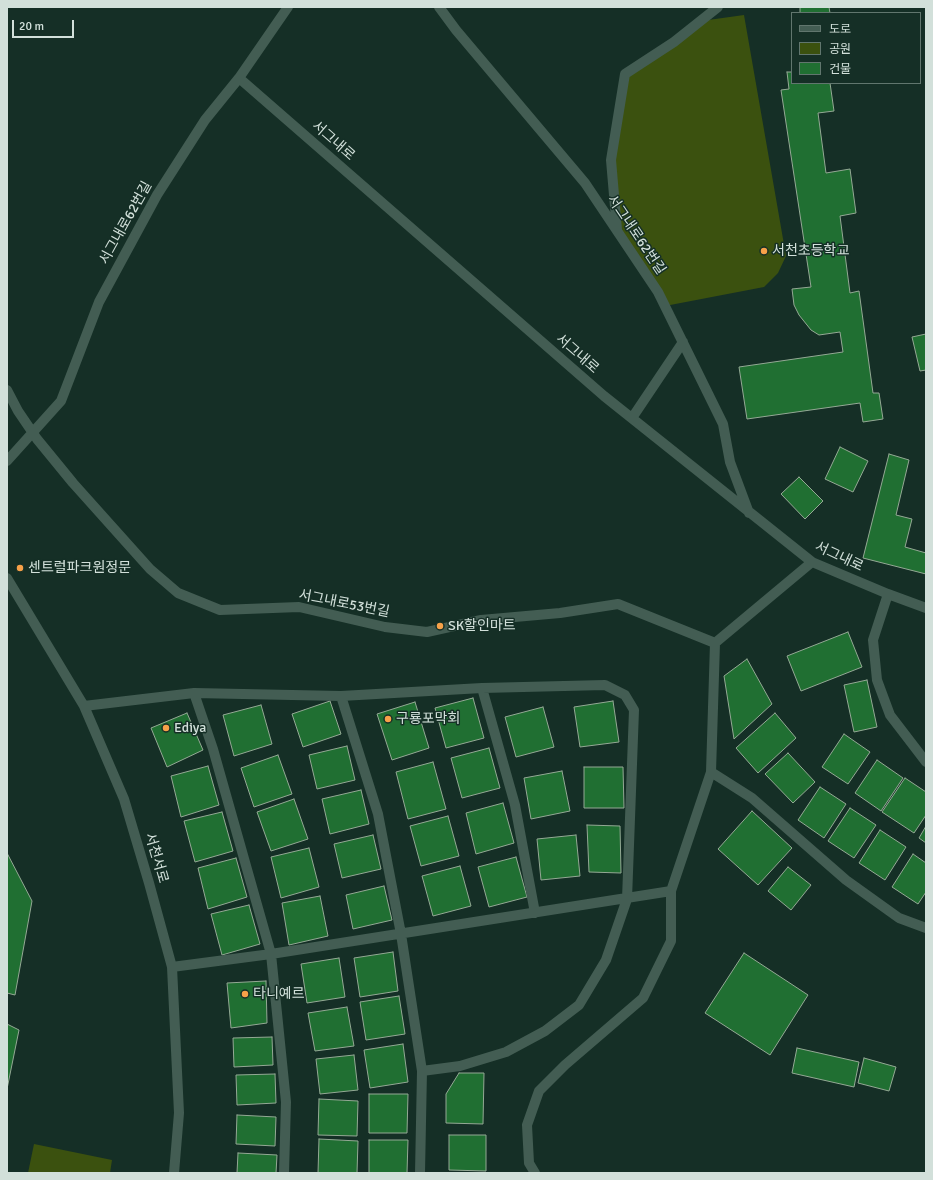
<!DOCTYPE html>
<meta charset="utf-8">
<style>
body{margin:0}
#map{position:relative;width:933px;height:1180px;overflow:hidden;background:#152f26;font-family:Signika,"Noto Sans KR",sans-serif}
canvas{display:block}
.frame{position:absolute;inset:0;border:8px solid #d2e0da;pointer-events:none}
.legend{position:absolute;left:791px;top:12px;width:130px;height:72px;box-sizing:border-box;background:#152f26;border:1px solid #61766e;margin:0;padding:5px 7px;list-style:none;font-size:12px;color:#d2e0da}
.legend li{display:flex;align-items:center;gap:8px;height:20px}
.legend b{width:20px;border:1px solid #61766e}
.scale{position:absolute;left:12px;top:20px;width:62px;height:18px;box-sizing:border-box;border:2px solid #d2e0da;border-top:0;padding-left:5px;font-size:12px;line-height:14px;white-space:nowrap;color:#d2e0da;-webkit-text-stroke:3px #152f26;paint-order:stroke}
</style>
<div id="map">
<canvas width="933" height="1180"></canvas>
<div class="frame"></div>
<ul class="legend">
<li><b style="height:5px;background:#435d53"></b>도로</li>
<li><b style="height:11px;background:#3b510f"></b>공원</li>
<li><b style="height:11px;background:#206f32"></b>건물</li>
</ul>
<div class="scale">20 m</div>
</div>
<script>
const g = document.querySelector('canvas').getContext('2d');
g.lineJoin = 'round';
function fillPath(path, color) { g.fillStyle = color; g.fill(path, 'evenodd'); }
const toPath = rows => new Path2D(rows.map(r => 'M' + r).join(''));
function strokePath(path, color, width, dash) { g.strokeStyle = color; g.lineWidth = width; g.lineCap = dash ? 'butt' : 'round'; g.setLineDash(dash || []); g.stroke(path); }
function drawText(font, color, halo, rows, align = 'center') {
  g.font = font + ' Signika,"Noto Sans KR",sans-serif'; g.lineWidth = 3; g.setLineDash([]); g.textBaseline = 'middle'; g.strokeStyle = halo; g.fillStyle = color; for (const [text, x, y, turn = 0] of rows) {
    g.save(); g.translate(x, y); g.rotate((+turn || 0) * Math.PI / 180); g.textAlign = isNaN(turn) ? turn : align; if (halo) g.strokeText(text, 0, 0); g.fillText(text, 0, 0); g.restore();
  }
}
const green = toPath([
 [744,15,786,256,778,273,764,287,665,306,618,232,611,160,625,74,701,21],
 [34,1144,112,1160,110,1173,28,1173]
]);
const building = toPath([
 [800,7,829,7,830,13,800,13,800,7],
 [787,72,792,72,792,83,830,83,834,111,818,113,826,173,850,169,856,213,840,216,850,293,859,291,873,393,879,393,883,419,863,422,860,403,747,419,739,367,843,352,840,332,819,335,811,330,799,315,794,305,792,289,811,287,781,90,789,89,787,72],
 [926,334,926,370,920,371,912,337,926,334],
 [840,447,868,461,853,492,825,479,840,447],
 [889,454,909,460,896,515,912,519,905,547,926,553,926,574,863,558,889,454],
 [799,477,823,501,805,519,781,494,799,477],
 [848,632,862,667,801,691,787,656,848,632],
 [747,659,772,704,734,739,724,676,747,659],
 [867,680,877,727,854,732,844,685,867,680],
 [473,698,484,738,446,748,435,708,473,698],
 [330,701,341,734,303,747,292,714,330,701],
 [613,701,619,742,580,747,574,707,613,701],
 [415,702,429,748,392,760,377,714,415,702],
 [261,705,272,744,234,756,223,715,261,705],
 [543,707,554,747,516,757,505,717,543,707],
 [187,713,203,750,167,767,151,728,187,713],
 [775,713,796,738,758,773,736,748,775,713],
 [844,734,870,752,848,784,822,767,844,734],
 [347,746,355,780,317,789,309,755,347,746],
 [489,748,500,788,462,798,451,758,489,748],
 [788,753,815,782,793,803,765,774,788,753],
 [278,755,292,794,254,807,241,768,278,755],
 [877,760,903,778,881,811,855,793,877,760],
 [433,762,446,809,408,819,396,772,433,762],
 [208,766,219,805,181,817,171,776,208,766],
 [584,767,623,767,624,808,584,808,584,767],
 [562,771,570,811,531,819,524,778,562,771],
 [905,778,926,792,926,815,914,833,882,812,905,778],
 [820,787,846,804,824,838,798,820,820,787],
 [361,790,369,824,330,834,322,799,361,790],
 [294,799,308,839,271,851,257,812,294,799],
 [503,803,514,843,476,854,466,813,503,803],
 [850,808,876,825,854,858,828,841,850,808],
 [752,811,792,848,758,885,718,849,752,811],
 [222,812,233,851,195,862,184,821,222,812],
 [448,816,459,856,421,866,410,826,448,816],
 [587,825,620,826,621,873,589,872,587,825],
 [926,826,926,843,919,838,926,826],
 [880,830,906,847,885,880,859,863,880,830],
 [373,835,381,869,342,878,334,844,373,835],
 [576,835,580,876,541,880,537,839,576,835],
 [309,848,319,887,281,898,271,857,309,848],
 [7,853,32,901,15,995,7,993,7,853],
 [913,854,926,863,926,892,918,904,892,887,913,854],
 [516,857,527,897,489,907,478,867,516,857],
 [236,858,247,897,208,909,198,868,236,858],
 [460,866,471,906,433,916,422,876,460,866],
 [788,867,811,885,791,910,768,891,788,867],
 [384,886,392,920,353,929,346,895,384,886],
 [320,896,328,936,289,945,282,903,320,896],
 [249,905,260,944,222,955,211,914,249,905],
 [393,952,398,991,360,997,354,958,393,952],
 [744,953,808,995,770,1055,705,1013,744,953],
 [339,958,345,997,307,1003,301,964,339,958],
 [266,981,267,1023,231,1028,227,983,266,981],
 [399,996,405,1034,366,1040,360,1002,399,996],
 [347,1007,354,1046,315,1051,308,1013,347,1007],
 [7,1024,19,1030,7,1089,7,1024],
 [272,1037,273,1065,234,1067,233,1038,272,1037],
 [403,1044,408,1082,370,1088,364,1050,403,1044],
 [797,1048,859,1062,854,1087,792,1073,797,1048],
 [354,1055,358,1090,320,1094,316,1059,354,1055],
 [864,1058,896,1067,889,1091,858,1083,864,1058],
 [459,1073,484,1073,483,1124,446,1123,446,1094,459,1073],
 [275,1074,276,1103,237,1105,236,1075,275,1074],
 [369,1094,408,1094,407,1133,369,1133,369,1094],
 [319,1099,358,1101,357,1136,318,1135,319,1099],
 [237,1115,276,1117,275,1146,236,1144,237,1115],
 [449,1135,486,1135,486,1171,449,1170,449,1135],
 [319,1139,358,1141,357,1173,318,1173,319,1139],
 [369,1140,408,1140,407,1173,369,1173,369,1140],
 [238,1153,277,1155,276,1173,237,1173,238,1153]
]);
const minor = toPath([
 [439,7,456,30,585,183,658,292,723,424,730,462,749,513],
 [239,78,604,396,812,562,888,594,926,608],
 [617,230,611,160,625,74,674,42,718,7],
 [7,390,18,411,37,439,73,483,150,569,178,593,220,610,299,607,385,627,427,632,481,620,560,613,618,604,715,643],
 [632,418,683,342],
 [7,461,61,401,99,302,157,195,205,120,239,78,288,7],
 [7,578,84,706,124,799,149,883,172,967,179,1113,174,1173],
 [888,594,873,640,877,680,890,715,926,762],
 [482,688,605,685,625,695,634,710,627,899,606,960,579,1005,545,1031,506,1052,460,1066,422,1071,401,934,378,814,341,696,482,688,515,805,535,913],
 [84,706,194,693],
 [711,772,752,798,846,880,899,918,926,928],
 [172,967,271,954,671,891],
 [284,1173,286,1102,271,954,213,749,194,693,341,696],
 [420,1173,422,1071],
 [535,1173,529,1163,527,1125,539,1091,565,1065,643,998,671,941,671,891,711,772,715,643,812,562]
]);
const markers = [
 [764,251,4,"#f7a149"],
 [20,568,4,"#f7a149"],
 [440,626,4,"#f7a149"],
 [388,719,4,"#f7a149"],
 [166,728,4,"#f7a149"],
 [245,994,4,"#f7a149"]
];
const streetNames = [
 ["서그내로",333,141,41],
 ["서그내로62번길",126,223,-61],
 ["서그내로62번길",636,235,56],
 ["서그내로",577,354,41],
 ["서그내로",839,557,25],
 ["서그내로53번길",344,604,11],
 ["서천서로",156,858,74]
];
const poiNames = [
 ["서천초등학교",772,251],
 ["센트럴파크원정문",28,568],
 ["SK할인마트",448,626],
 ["구룡포막회",396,719],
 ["Ediya",174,728],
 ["타니예르",253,994]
];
fillPath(green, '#3b510f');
fillPath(building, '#206f32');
strokePath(building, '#94a995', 1);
strokePath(minor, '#435d53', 10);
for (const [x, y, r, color] of markers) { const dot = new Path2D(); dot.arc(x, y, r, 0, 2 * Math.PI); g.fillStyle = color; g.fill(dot); strokePath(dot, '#152f26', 1.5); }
drawText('14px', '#d2e0da', '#152f26', streetNames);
drawText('14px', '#d2e0da', '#152f26', poiNames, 'left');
</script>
